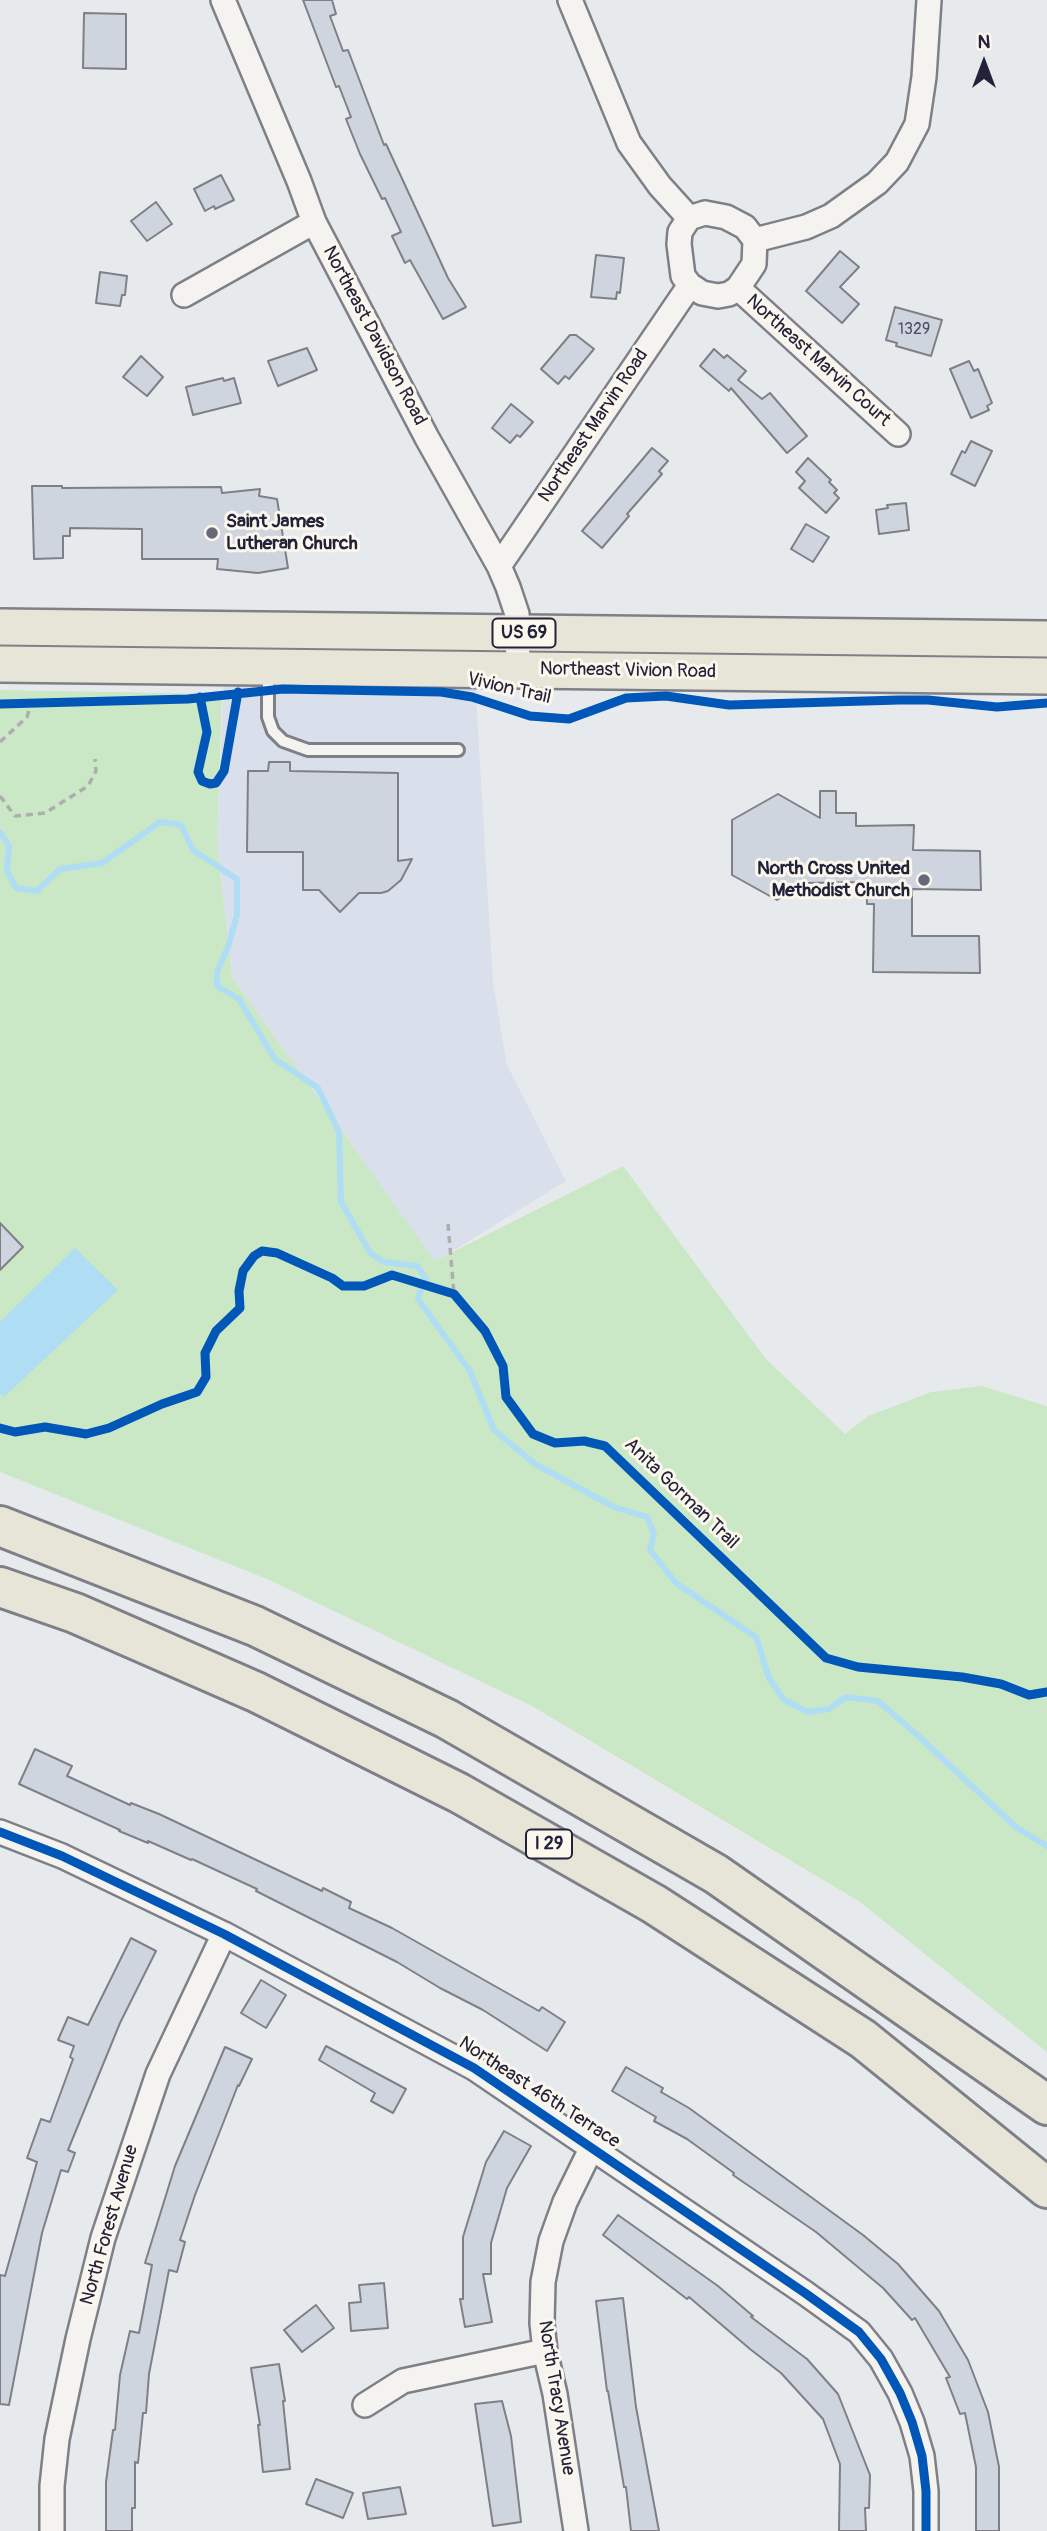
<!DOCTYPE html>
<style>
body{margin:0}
#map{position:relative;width:1047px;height:2531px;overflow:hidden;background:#e7eaed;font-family:Pangolin,sans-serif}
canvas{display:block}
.north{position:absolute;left:949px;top:28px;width:70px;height:70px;-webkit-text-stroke:5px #fbf7ec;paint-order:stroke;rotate:0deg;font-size:19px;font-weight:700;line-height:28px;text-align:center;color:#22223b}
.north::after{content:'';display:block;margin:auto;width:24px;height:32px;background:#22223b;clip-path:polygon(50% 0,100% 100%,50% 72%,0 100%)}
</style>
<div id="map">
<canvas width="1047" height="2531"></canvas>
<div class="north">N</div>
</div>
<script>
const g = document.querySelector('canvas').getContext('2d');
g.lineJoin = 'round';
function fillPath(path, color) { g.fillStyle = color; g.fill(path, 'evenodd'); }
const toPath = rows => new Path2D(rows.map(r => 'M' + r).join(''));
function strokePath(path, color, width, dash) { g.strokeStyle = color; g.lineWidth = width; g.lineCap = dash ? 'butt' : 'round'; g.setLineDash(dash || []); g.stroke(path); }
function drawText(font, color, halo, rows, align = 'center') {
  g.font = font + ' Pangolin,sans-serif'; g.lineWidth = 6; g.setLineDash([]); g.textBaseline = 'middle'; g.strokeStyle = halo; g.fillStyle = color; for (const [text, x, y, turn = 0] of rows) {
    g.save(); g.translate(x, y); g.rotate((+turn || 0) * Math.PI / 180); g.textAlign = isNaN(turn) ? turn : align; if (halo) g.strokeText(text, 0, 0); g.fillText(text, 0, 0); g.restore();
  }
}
const built = toPath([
 [224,676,475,679,493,983,507,1065,566,1181,435,1262,232,977,217,844]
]);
const green = toPath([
 [0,690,222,694,217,844,232,977,435,1261,623,1166,766,1359,845,1434,868,1416,931,1392,982,1386,1047,1406,1047,2052,860,1902,532,1706,267,1579,0,1472]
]);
const water = toPath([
 [75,1248,118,1290,4,1397,0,1393,0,1322]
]);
const stream = toPath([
 [0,832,9,846,7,871,16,888,37,891,60,869,102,863,160,822,181,825,193,850,237,879,237,915,228,947,217,972,217,986,239,999,275,1059,318,1088,339,1132,341,1202,371,1254,384,1262,417,1266,426,1279,421,1289,418,1299,470,1371,494,1430,535,1464,614,1507,647,1517,654,1534,650,1550,676,1583,756,1637,769,1678,784,1700,808,1712,829,1709,846,1697,878,1701,915,1733,1017,1828,1047,1846]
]);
const building = toPath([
 [303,0,332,0,336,14,330,16,343,51,348,50,384,145,386,144,448,278,466,307,443,319,410,260,405,263,392,236,401,232,385,198,382,199,360,154,346,119,351,117,339,86,336,87,303,0],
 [84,13,126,14,126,69,83,68,84,13],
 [221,175,234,200,215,209,214,206,205,211,194,189,221,175],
 [156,202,172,224,147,241,131,221,156,202],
 [840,251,859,267,840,287,859,304,842,323,806,291,840,251],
 [596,255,624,258,620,293,617,292,616,299,591,297,596,255],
 [100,272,127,276,125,295,122,295,120,306,96,303,100,272],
 [895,307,942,320,931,356,896,346,897,343,886,340,895,307],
 [570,335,576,335,594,349,569,379,565,376,558,384,541,369,570,335],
 [307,348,317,370,278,386,268,361,307,348],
 [714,349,724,358,727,355,746,371,738,380,762,399,770,393,807,436,787,453,731,388,729,391,700,366,714,349],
 [141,356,163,377,147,396,123,377,141,356],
 [969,361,974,371,978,369,992,403,987,406,989,410,971,418,950,369,969,361],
 [223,378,224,381,234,378,241,403,193,415,186,387,223,378],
 [511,404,533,422,520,437,517,435,510,443,492,428,511,404],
 [971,441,992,451,975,486,951,474,962,451,965,453,971,441],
 [652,448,668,461,659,471,662,474,627,514,629,516,602,548,582,531,652,448],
 [808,458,831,480,829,482,837,490,834,493,839,498,826,513,799,488,805,481,796,472,808,458],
 [32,486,62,486,62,488,221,487,222,493,260,489,259,496,277,499,288,568,258,573,217,569,218,559,142,559,142,529,70,528,70,536,63,536,63,558,34,559,32,486],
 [906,503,909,530,879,534,876,510,888,508,887,505,906,503],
 [806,524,829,537,813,562,791,549,806,524],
 [269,762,290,762,290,771,398,773,398,861,412,859,401,880,388,891,381,893,359,893,340,912,319,890,303,890,303,852,247,852,248,771,268,771,269,762],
 [820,791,836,791,836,813,856,813,856,826,914,825,913,850,980,851,981,890,912,889,912,936,979,936,980,973,873,972,874,904,867,904,867,882,806,883,777,900,732,875,732,820,778,794,820,818,820,791],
 [0,1223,23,1247,0,1270,0,1223],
 [35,1749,72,1766,67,1776,130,1805,131,1803,159,1814,322,1891,323,1888,351,1902,349,1908,392,1928,539,2011,542,2007,565,2022,547,2051,483,2010,440,1988,397,1962,256,1891,257,1889,192,1859,191,1860,148,1841,148,1843,119,1831,120,1830,19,1784,35,1749],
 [131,1938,156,1951,120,2023,68,2150,75,2153,68,2172,61,2170,42,2233,9,2405,0,2404,0,2275,5,2276,37,2162,27,2158,41,2119,50,2122,73,2059,70,2057,74,2046,58,2040,68,2017,88,2025,131,1938],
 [261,1980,286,1995,266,2028,241,2013,261,1980],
 [326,2046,406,2089,393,2113,371,2101,375,2093,319,2060,326,2046],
 [225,2047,252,2059,239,2086,238,2085,195,2195,180,2240,185,2242,177,2272,169,2270,149,2374,146,2413,143,2413,138,2463,135,2462,135,2508,132,2508,132,2531,106,2531,106,2482,113,2430,115,2430,120,2375,130,2331,139,2333,152,2265,145,2263,175,2166,225,2047],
 [626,2067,663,2088,661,2092,689,2108,863,2235,898,2264,939,2311,968,2360,988,2412,999,2467,999,2531,976,2531,976,2467,965,2413,960,2414,946,2378,950,2377,915,2318,912,2320,883,2288,816,2232,733,2175,734,2173,687,2139,654,2121,656,2117,612,2091,626,2067],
 [504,2131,531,2146,507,2188,491,2243,491,2274,483,2274,492,2322,465,2327,460,2299,463,2299,463,2237,486,2162,504,2131],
 [618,2215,718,2286,753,2316,751,2317,807,2359,838,2394,870,2475,869,2508,865,2508,866,2531,839,2531,840,2464,823,2419,781,2373,750,2349,689,2297,687,2299,603,2235,618,2215],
 [384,2283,388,2328,351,2331,349,2303,361,2302,359,2285,384,2283],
 [623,2298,636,2407,659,2531,631,2531,626,2487,624,2487,608,2391,607,2391,596,2301,623,2298],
 [316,2305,334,2328,302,2352,284,2330,316,2305],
 [279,2364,285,2401,283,2401,290,2469,263,2472,258,2425,260,2425,251,2368,279,2364],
 [502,2401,511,2436,521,2522,493,2526,475,2404,502,2401],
 [316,2479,353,2493,343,2518,306,2504,316,2479],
 [400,2487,406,2514,368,2519,363,2493,400,2487]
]);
const path = toPath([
 [0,742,27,717,31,703],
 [0,796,15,816,45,813,88,786,96,771,95,759],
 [448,1224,454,1294]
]);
const service = toPath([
 [268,670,268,717,273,731,283,741,308,750,458,750]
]);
const minor = toPath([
 [223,0,299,181,314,222,427,438,499,566,508,587,517,614,518,669],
 [570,0,629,143,660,186,689,218],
 [705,213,726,217,745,227,755,240,754,264,738,288,729,294,718,296,702,293,690,285,683,276,679,244,680,232,689,218,705,213],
 [755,240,806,227,831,216,877,183,897,162,917,124,924,77,929,0],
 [738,288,898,434],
 [184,295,314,222],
 [499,566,690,285],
 [0,1832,62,1856,224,1934,474,2068,805,2293,859,2332,881,2359,900,2393,912,2422,922,2456,926,2491,926,2531],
 [365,2405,403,2381,545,2351],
 [52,2531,52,2486,57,2439,78,2339,103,2238,158,2074,224,1934],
 [576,2531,555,2394,545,2351,542,2323,543,2282,551,2241,565,2202,592,2147]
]);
const primary = toPath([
 [0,627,1047,639],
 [0,664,1047,676]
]);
const motorway = toPath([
 [0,1526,255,1626,447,1719,716,1874,1047,2105],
 [0,1587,75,1613,256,1692,459,1793,654,1904,863,2039,1047,2188]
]);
const cycleway = toPath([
 [200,697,207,732,198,772,202,781,210,784,216,783,224,771,238,692],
 [0,704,188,699,283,689,441,692,472,697,530,716,569,719,626,698,666,696,729,705,899,700,928,700,997,707,1047,703],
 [0,1428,15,1432,45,1427,86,1434,109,1428,162,1404,197,1392,206,1377,205,1353,216,1331,240,1308,239,1291,243,1271,254,1256,262,1251,277,1253,332,1278,343,1286,364,1286,392,1275,454,1294,485,1331,503,1366,506,1397,533,1434,555,1443,584,1441,605,1446,826,1658,858,1667,962,1677,1001,1684,1029,1695,1047,1692],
 [0,1832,62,1856,224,1934,474,2068,805,2293,859,2332,881,2359,900,2393,912,2422,922,2456,926,2491,926,2531]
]);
const markers = [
 [212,533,7,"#676879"],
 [924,880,7,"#676879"]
];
const numberNames = [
 ["1329",914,330]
];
const shields = [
 [524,633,63],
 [549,1844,46]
];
const shieldNames = [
 ["US 69",524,633],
 ["I 29",549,1844]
];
const streetNames = [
 ["Northeast Davidson Road",374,336,62],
 ["Northeast Marvin Court",818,361,42],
 ["Northeast Marvin Road",594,426,-56],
 ["Northeast Vivion Road",628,671,1],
 ["Vivion Trail",509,689,13],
 ["Anita Gorman Trail",681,1494,44],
 ["Northeast 46th Terrace",539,2093,33],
 ["North Forest Avenue",110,2225,-74],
 ["North Tracy Avenue",556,2398,81]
];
const poiNames = [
 ["Saint James",226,522],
 ["Lutheran Church",226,544],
 ["North Cross United",910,869,"right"],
 ["Methodist Church",910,891,"right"]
];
fillPath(built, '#dae0eb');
fillPath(green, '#cae8c6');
fillPath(water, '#aeddf4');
strokePath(stream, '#aeddf4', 6);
fillPath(building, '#cfd5df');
strokePath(building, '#7f8087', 2);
strokePath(service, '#7f8087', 16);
strokePath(minor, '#7f8087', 28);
strokePath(primary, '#7f8087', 40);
strokePath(motorway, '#7f8087', 44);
strokePath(path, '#aeaeaf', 3.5, [7, 5]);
strokePath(service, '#f4f3f0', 10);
strokePath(minor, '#f4f3f0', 23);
strokePath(primary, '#e7e4d8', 35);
strokePath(motorway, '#e7e4d8', 38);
strokePath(cycleway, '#0057b8', 9);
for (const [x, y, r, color] of markers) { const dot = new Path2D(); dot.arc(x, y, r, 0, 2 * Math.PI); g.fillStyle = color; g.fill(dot); strokePath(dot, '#fbf7ec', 2.5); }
drawText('16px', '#4f5066', null, numberNames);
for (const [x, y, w] of shields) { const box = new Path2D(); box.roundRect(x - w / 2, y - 14.5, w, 29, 5); g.fillStyle = '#fbf7ec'; g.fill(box); strokePath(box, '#22223b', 2); }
drawText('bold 18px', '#22223b', null, shieldNames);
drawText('19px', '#22223b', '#fbf7ec', streetNames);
drawText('bold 19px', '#22223b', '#fbf7ec', poiNames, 'left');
</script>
